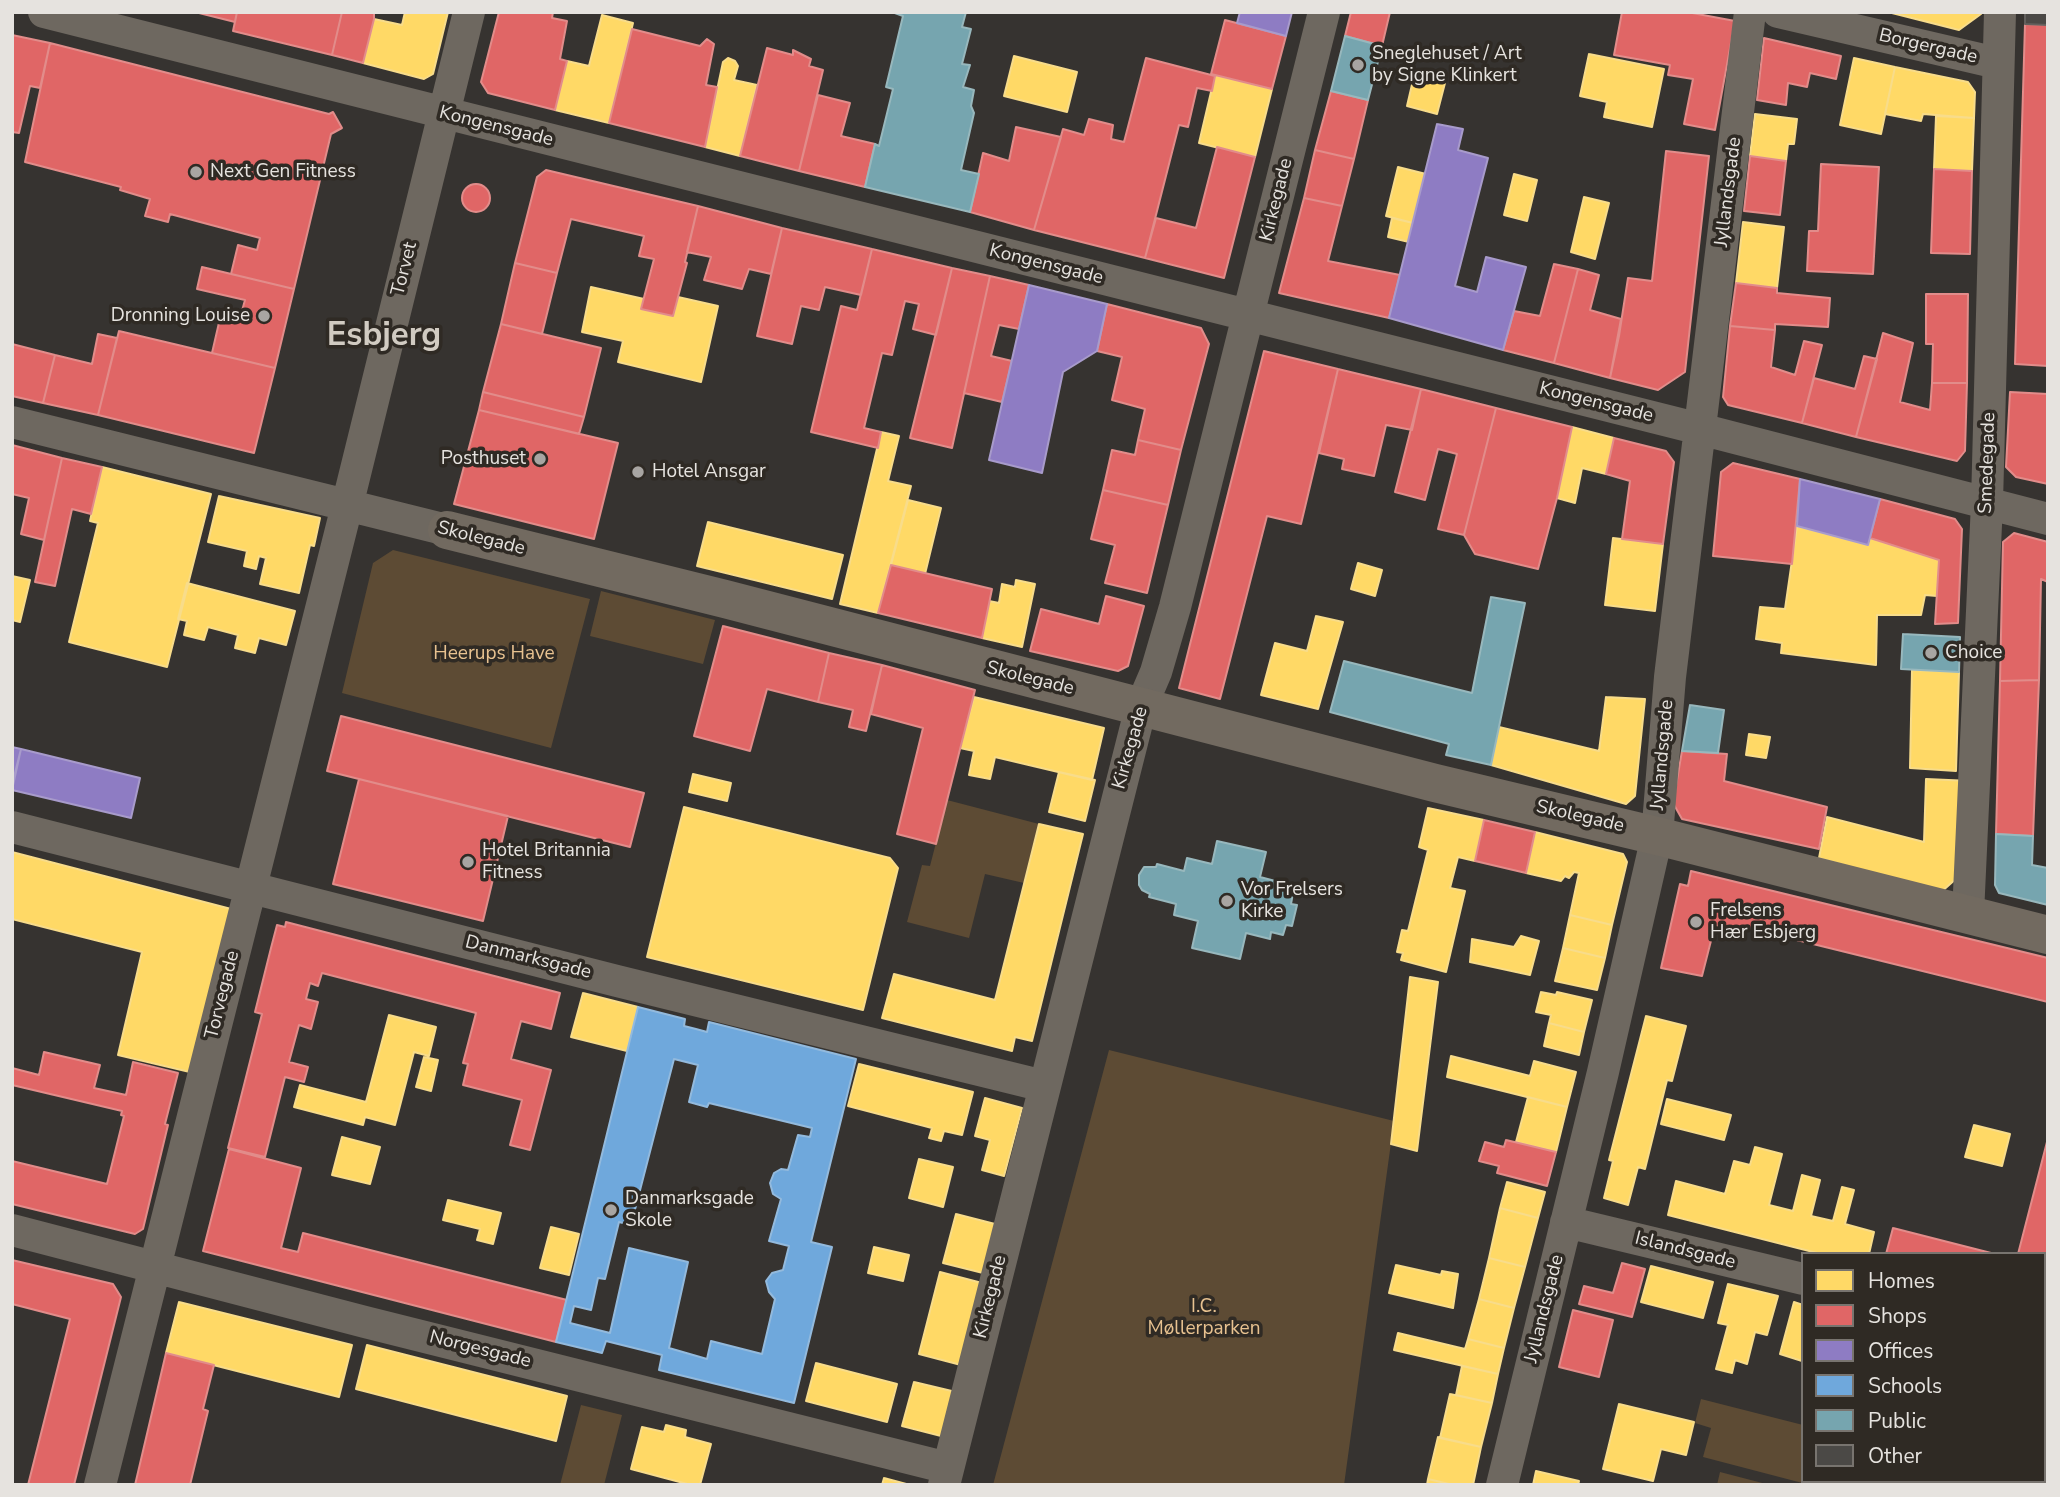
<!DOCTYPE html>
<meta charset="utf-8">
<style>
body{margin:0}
#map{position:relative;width:2060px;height:1497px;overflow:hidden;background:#363330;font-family:"Nunito Sans",sans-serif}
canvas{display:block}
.frame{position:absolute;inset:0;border:14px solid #e6e3df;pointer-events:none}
.legend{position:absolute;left:1801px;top:1252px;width:245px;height:231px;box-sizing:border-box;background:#2f2a24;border:2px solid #78746f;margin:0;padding:9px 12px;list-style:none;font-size:21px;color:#e6e3df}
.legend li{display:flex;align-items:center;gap:14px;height:35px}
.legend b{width:35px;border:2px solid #78746f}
</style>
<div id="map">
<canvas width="2060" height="1497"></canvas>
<div class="frame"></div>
<ul class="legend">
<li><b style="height:19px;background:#ffd966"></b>Homes</li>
<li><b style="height:19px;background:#e06666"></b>Shops</li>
<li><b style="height:19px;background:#8e7cc3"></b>Offices</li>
<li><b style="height:19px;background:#6fa8dc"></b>Schools</li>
<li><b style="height:19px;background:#76a5af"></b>Public</li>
<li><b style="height:19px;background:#4b4946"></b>Other</li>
</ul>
</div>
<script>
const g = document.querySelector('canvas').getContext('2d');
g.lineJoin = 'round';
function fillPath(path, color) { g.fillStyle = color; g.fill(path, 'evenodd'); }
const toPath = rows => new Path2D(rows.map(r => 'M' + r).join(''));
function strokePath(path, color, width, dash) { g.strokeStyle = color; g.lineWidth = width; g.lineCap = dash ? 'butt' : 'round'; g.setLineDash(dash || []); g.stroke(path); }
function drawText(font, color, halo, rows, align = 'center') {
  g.font = font + ' "Nunito Sans",sans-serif'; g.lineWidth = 7; g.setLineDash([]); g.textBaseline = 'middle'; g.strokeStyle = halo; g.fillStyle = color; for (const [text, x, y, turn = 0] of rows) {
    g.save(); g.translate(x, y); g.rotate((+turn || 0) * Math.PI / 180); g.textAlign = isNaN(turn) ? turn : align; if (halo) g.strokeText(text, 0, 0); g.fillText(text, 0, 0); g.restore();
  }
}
const green = toPath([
 [393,550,590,599,551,748,342,693,373,563],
 [601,591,715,620,703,664,590,636],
 [947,800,1039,824,1024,883,985,874,969,938,907,922,922,865,930,866],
 [1109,1050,1394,1121,1344,1485,993,1485],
 [1701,1399,1803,1425,1803,1481,1879,1481,1878,1485,1810,1485,1703,1457,1711,1428,1695,1423],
 [581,1405,622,1415,604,1485,560,1485],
 [1720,1472,1770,1485,1717,1485]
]);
const homes = toPath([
 [405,12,448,12,433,74,424,79,363,63,374,19,402,25,405,12],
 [1888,12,1981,12,1981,14,1959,30,1888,12],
 [602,15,633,23,609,123,555,110,567,61,589,66,602,15],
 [1589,54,1664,69,1652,127,1604,117,1607,102,1580,96,1589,54],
 [1014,56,1077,72,1067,112,1004,96,1014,56],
 [728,58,735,61,738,66,734,80,757,85,740,156,705,147,723,62,728,58],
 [1854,58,1895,67,1881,134,1840,125,1854,58],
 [1895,67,1968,82,1975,92,1974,118,1923,114,1921,121,1885,114,1895,67],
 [1215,75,1272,89,1255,157,1199,143,1215,75],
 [1414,76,1445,83,1437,114,1407,106,1414,76],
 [1755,114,1797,119,1794,144,1788,144,1786,161,1750,156,1755,114],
 [1936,116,1974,118,1972,171,1934,169,1936,116],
 [1398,167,1426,174,1413,223,1386,216,1398,167],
 [1514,174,1537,180,1527,221,1504,215,1514,174],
 [1584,197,1609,203,1595,259,1571,252,1584,197],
 [1392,218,1413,223,1409,242,1388,237,1392,218],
 [1743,222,1784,227,1777,288,1736,283,1743,222],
 [591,287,644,299,641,309,673,316,678,297,718,306,701,382,618,362,623,341,582,332,591,287],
 [1572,427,1614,438,1606,474,1582,468,1575,503,1557,498,1572,427],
 [881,432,899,436,888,481,911,486,878,613,840,604,881,432],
 [102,467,211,494,167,667,69,642,98,523,90,521,102,467],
 [219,496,320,518,314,546,310,545,299,593,260,584,266,558,259,556,256,569,244,566,247,551,208,542,219,496],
 [908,500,941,508,925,574,891,565,908,500],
 [708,522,843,555,832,599,697,566,708,522],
 [1797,526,1868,545,1870,538,1939,560,1937,596,1925,595,1921,615,1877,615,1876,665,1781,653,1782,643,1756,639,1760,607,1785,609,1797,526],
 [1613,538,1663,544,1655,611,1605,605,1613,538],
 [1358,563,1382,570,1375,596,1351,589,1358,563],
 [12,576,30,580,20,622,12,620,12,576],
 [1016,580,1035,584,1022,647,982,638,989,601,999,603,1002,584,1015,587,1016,580],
 [187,583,295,611,286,645,259,638,255,653,235,648,238,635,208,627,204,640,184,635,187,621,178,619,187,583],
 [1316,616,1343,622,1318,709,1261,695,1275,643,1307,651,1316,616],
 [1912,670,1959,672,1956,771,1910,768,1912,670],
 [974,697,1104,728,1092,780,995,757,990,779,969,775,974,751,960,748,974,697],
 [1606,697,1645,699,1635,796,1626,804,1491,765,1499,727,1599,751,1606,697],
 [1749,734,1770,737,1766,758,1746,755,1749,734],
 [1059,772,1095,780,1085,821,1049,812,1059,772],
 [693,774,731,783,727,801,689,792,693,774],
 [1926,779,1971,781,1966,870,1940,893,1819,858,1827,817,1924,842,1926,779],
 [684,807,890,858,898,868,863,1010,647,957,684,807],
 [1428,808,1484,820,1475,861,1458,857,1450,888,1465,891,1446,972,1401,960,1403,953,1397,952,1402,930,1408,931,1428,850,1419,847,1428,808],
 [1039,824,1083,834,1032,1041,1015,1037,1012,1051,882,1018,894,974,995,1000,1039,824],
 [1535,832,1623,854,1627,862,1612,925,1570,915,1579,873,1574,872,1569,878,1565,876,1561,881,1526,873,1535,832],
 [12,852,235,910,194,1073,118,1055,142,952,12,919,12,852],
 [1570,915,1612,925,1605,958,1563,948,1570,915],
 [1521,936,1539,941,1530,975,1470,962,1472,939,1514,947,1521,936],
 [1563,948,1605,958,1597,990,1555,981,1563,948],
 [1410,977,1438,982,1417,1151,1391,1144,1410,977],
 [1541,992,1556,995,1557,992,1592,1000,1584,1032,1549,1023,1551,1015,1536,1012,1541,992],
 [583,993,638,1007,627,1051,571,1037,583,993],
 [389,1015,436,1027,429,1056,414,1052,395,1125,365,1117,363,1125,294,1107,300,1085,366,1102,389,1015],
 [1646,1016,1686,1026,1672,1081,1667,1080,1645,1169,1638,1167,1628,1205,1604,1198,1613,1161,1609,1160,1646,1016],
 [1549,1023,1584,1032,1579,1055,1544,1046,1549,1023],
 [1451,1056,1530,1076,1534,1061,1576,1072,1567,1107,1447,1077,1451,1056],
 [424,1057,438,1060,431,1091,416,1087,424,1057],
 [859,1064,973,1092,962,1135,944,1131,941,1141,929,1138,932,1128,848,1106,859,1064],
 [1528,1097,1567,1107,1556,1152,1516,1142,1528,1097],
 [985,1098,1022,1108,1004,1176,982,1170,990,1140,975,1136,985,1098],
 [1667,1099,1731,1115,1724,1140,1661,1124,1667,1099],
 [1974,1125,2010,1134,2002,1166,1965,1157,1974,1125],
 [342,1137,380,1147,370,1184,332,1175,342,1137],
 [1755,1147,1782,1154,1769,1205,1793,1211,1802,1175,1820,1180,1811,1216,1833,1221,1842,1187,1854,1190,1845,1224,1874,1232,1869,1254,1821,1254,1668,1215,1676,1181,1725,1194,1734,1161,1750,1165,1755,1147],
 [919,1159,953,1167,943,1207,909,1198,919,1159],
 [1507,1182,1545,1192,1538,1218,1500,1208,1507,1182],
 [448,1200,501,1213,493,1244,477,1240,480,1229,443,1220,448,1200],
 [1500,1208,1538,1218,1525,1267,1489,1258,1500,1208],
 [956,1214,995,1224,983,1273,943,1263,956,1214],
 [551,1227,579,1234,569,1275,540,1268,551,1227],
 [874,1247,909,1255,903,1281,868,1273,874,1247],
 [1489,1258,1525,1267,1514,1308,1479,1299,1489,1258],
 [1396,1265,1441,1275,1442,1271,1458,1274,1453,1308,1389,1293,1396,1265],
 [1651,1266,1713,1282,1703,1318,1641,1302,1651,1266],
 [940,1272,982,1283,961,1365,919,1354,940,1272],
 [1728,1284,1778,1296,1767,1335,1755,1332,1747,1364,1735,1360,1732,1373,1716,1369,1728,1325,1718,1323,1728,1284],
 [1479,1299,1514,1308,1504,1348,1468,1339,1479,1299],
 [179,1302,352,1345,339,1397,166,1353,179,1302],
 [1794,1302,1803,1305,1802,1361,1780,1354,1794,1302],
 [1398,1333,1465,1349,1468,1339,1504,1348,1498,1374,1394,1350,1398,1333],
 [367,1345,567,1396,556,1441,356,1389,367,1345],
 [816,1363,897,1384,887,1422,806,1401,816,1363],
 [1462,1366,1498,1374,1492,1403,1456,1395,1462,1366],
 [914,1382,956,1392,945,1437,902,1426,914,1382],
 [1450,1394,1492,1403,1481,1447,1440,1438,1450,1394],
 [1619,1404,1694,1422,1686,1455,1661,1449,1653,1481,1603,1469,1619,1404],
 [666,1425,686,1430,685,1437,711,1444,700,1485,691,1485,631,1469,642,1427,664,1432,666,1425],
 [1438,1437,1481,1447,1473,1485,1453,1485,1428,1479,1438,1437],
 [1536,1471,1579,1481,1578,1485,1533,1485,1536,1471],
 [884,1478,910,1485,882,1485,884,1478],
 [1428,1479,1453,1485,1427,1485,1428,1479],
 [1957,1481,2003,1481,2002,1485,1956,1485,1957,1481]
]);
const shops = toPath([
 [195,12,237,12,235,22,195,12],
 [237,12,342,12,332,55,233,31,237,12],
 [342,12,374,12,374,19,363,63,332,55,342,12],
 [499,12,553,12,552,18,567,21,560,59,567,61,555,110,488,93,481,82,499,12],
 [1351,12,1390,12,1382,46,1345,36,1351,12],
 [1622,12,1687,12,1735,21,1715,130,1684,124,1693,79,1668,75,1670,65,1614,55,1622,12],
 [1225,20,1286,36,1272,89,1211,74,1225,20],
 [2025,24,2048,25,2048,366,2015,364,2025,24],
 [632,29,700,46,707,39,714,44,706,85,717,87,705,147,609,123,632,29],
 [12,35,50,43,40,88,30,86,19,133,12,132,12,35],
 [1764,38,1841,56,1836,79,1810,73,1807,87,1788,83,1786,105,1757,100,1764,38],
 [50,43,329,114,333,112,342,128,331,134,294,289,231,274,238,245,257,250,260,238,170,214,168,222,145,216,150,199,120,190,121,187,25,162,50,43],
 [767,48,793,55,793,50,811,59,809,66,823,70,799,171,740,156,767,48],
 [1146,58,1215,76,1212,91,1197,88,1188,127,1179,125,1145,258,1034,230,1063,129,1084,135,1089,119,1113,125,1111,139,1124,142,1146,58],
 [1331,91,1368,100,1354,159,1315,150,1331,91],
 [818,95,850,103,841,136,875,144,865,187,799,171,818,95],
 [1016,127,1061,137,1034,230,970,212,983,153,1009,161,1016,127],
 [1217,147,1255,157,1224,278,1145,258,1156,218,1196,228,1217,147],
 [1315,150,1354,159,1342,206,1304,198,1315,150],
 [1666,151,1709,156,1685,372,1658,390,1610,378,1619,336,1628,278,1652,281,1666,151],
 [1750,156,1786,161,1780,215,1744,211,1750,156],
 [1821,164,1879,167,1873,274,1807,271,1809,231,1818,231,1821,164],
 [1934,169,1972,171,1970,254,1931,253,1934,169],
 [546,170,698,206,685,262,687,263,673,316,641,309,654,259,639,256,644,236,571,219,557,273,515,263,537,177,546,170],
 '462 198a14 14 0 1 1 28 0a14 14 0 1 1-28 0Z',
 [1304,198,1342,206,1328,261,1400,275,1389,318,1279,293,1304,198],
 [698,206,782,228,771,274,749,269,742,289,704,280,711,257,687,252,698,206],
 [782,228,872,249,861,295,825,287,819,310,801,306,792,344,757,336,782,228],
 [872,249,952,268,936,335,913,329,919,304,905,301,892,355,882,353,864,428,881,432,878,448,811,432,841,306,857,310,872,249],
 [515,263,557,273,542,334,501,324,515,263],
 [1554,264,1578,269,1554,363,1503,350,1514,311,1540,316,1554,264],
 [202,267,294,289,275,368,212,353,221,314,240,318,245,300,197,289,202,267],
 [952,268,990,276,952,448,910,438,952,268],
 [1578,269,1599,275,1590,310,1621,319,1610,378,1554,363,1578,269],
 [990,276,1029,285,1019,329,999,325,991,356,1012,361,1002,402,964,393,990,276],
 [1736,283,1777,288,1777,293,1830,298,1828,327,1775,324,1775,330,1730,326,1736,283],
 [1926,294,1968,294,1967,383,1932,383,1933,344,1926,344,1926,294],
 [1107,304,1201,328,1209,344,1181,450,1138,440,1145,409,1112,400,1122,357,1097,351,1107,304],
 [501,324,601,348,584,417,483,392,501,324],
 [1730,326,1775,330,1771,367,1795,375,1804,341,1822,345,1802,423,1728,405,1723,397,1730,326],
 [119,331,275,368,254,453,98,415,119,331],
 [1883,333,1913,343,1900,402,1930,410,1932,383,1967,383,1965,451,1957,461,1856,437,1883,333],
 [98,334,117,338,98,415,43,403,55,355,92,364,98,334],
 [12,344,55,355,43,403,12,396,12,344],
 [1264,351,1338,369,1301,524,1267,516,1220,699,1179,688,1264,351],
 [1864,356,1877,359,1856,437,1802,423,1814,378,1855,389,1864,356],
 [1338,369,1421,389,1412,430,1386,425,1374,476,1342,469,1344,459,1319,453,1338,369],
 [1421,389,1496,408,1464,535,1438,529,1457,454,1438,449,1425,500,1395,492,1421,389],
 [483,392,584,417,579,434,479,410,483,392],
 [2010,392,2048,394,2048,484,2016,477,2006,467,2010,392],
 [1496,408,1572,427,1557,498,1538,569,1475,554,1464,535,1496,408],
 [479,410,618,443,594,539,454,504,479,410],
 [1614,438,1666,451,1674,462,1663,544,1622,539,1630,481,1606,474,1614,438],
 [1138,440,1181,450,1168,505,1103,490,1112,450,1135,455,1138,440],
 [12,445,62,458,44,540,21,534,29,498,12,494,12,445],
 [62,458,102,467,91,514,72,509,55,586,35,582,62,458],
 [1733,463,1800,479,1792,564,1713,556,1721,472,1733,463],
 [1103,490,1168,505,1147,593,1105,583,1115,545,1091,539,1103,490],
 [1880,499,1955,519,1962,529,1958,623,1935,624,1939,560,1870,538,1880,499],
 [2014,533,2048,542,2048,582,2041,579,2039,680,2000,681,2003,542,2014,533],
 [891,565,992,589,982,638,878,613,891,565],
 [1106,596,1144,606,1128,666,1118,671,1030,651,1041,609,1099,624,1106,596],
 [723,626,829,653,818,702,767,689,750,751,694,736,723,626],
 [829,653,882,665,866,731,849,727,853,710,818,702,829,653],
 [882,665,975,690,936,844,897,834,923,728,871,714,882,665],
 [2039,680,2033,836,1996,834,2000,681,2039,680],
 [341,716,644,793,630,847,327,771,341,716],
 [1682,751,1727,754,1724,781,1827,807,1819,849,1682,819,1673,803,1682,751],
 [359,779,508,816,483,921,333,884,359,779],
 [1484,820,1535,832,1526,873,1475,861,1484,820],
 [1691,871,2048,958,2048,1002,1740,926,1739,931,1715,925,1702,976,1661,968,1680,884,1688,886,1691,871],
 [286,922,560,993,551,1029,521,1021,511,1059,551,1070,530,1150,510,1145,522,1100,463,1085,468,1064,463,1063,476,1013,322,973,318,986,310,983,306,999,318,1002,311,1029,299,1025,289,1062,308,1067,304,1082,285,1077,265,1157,228,1148,262,1014,255,1012,271,948,277,925,285,927,286,922],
 [44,1052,100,1065,94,1088,126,1095,133,1062,178,1073,165,1124,168,1125,143,1229,135,1234,12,1204,12,1161,107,1184,124,1116,121,1115,122,1111,12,1085,12,1068,39,1075,44,1052],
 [2048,1138,2048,1302,2044,1305,2044,1254,2018,1254,2048,1138],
 [1506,1140,1556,1152,1547,1186,1497,1173,1499,1166,1479,1161,1485,1142,1504,1147,1506,1140],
 [229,1149,301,1168,281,1248,298,1252,303,1233,567,1300,556,1342,203,1251,229,1149],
 [1893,1228,1995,1254,1886,1254,1893,1228],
 [12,1260,113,1284,121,1297,74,1485,28,1485,70,1319,12,1304,12,1260],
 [1622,1263,1645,1269,1632,1317,1579,1304,1584,1286,1613,1293,1622,1263],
 [1573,1310,1613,1320,1599,1377,1559,1367,1573,1310],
 [166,1353,214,1365,203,1409,208,1411,190,1485,135,1485,166,1353]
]);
const offices = toPath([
 [1240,12,1292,12,1286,36,1237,23,1240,12],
 [1437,124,1463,129,1458,150,1488,158,1455,286,1477,292,1486,257,1526,267,1503,350,1389,318,1437,124],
 [1029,285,1107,304,1097,351,1063,372,1042,473,989,460,1029,285],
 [1800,479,1880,499,1868,545,1797,526,1800,479],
 [12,747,21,749,12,785,12,747],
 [21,749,140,778,131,818,12,790,21,749]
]);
const schools = toPath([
 [638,1007,685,1019,684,1026,696,1029,707,1032,709,1022,856,1059,811,1242,832,1247,794,1403,659,1370,662,1355,606,1341,602,1353,556,1342,638,1007],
 [674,1059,698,1065,689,1102,707,1107,709,1103,812,1128,810,1137,798,1135,788,1170,781,1169,774,1173,770,1183,773,1194,781,1199,769,1241,789,1246,783,1270,772,1273,766,1281,769,1292,775,1299,762,1354,711,1341,707,1359,669,1348,688,1262,629,1248,610,1333,570,1323,574,1306,591,1310,598,1278,605,1279,619,1222,631,1225,674,1059]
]);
const public = toPath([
 [892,12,966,12,962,27,971,29,962,64,970,65,963,87,974,90,971,106,974,113,961,170,979,174,970,212,865,187,875,144,879,146,893,89,886,87,903,16,892,12],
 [1345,36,1382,46,1368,100,1331,91,1345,36],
 [1491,597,1525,603,1491,765,1446,755,1449,744,1330,712,1344,661,1472,693,1491,597],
 [1903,634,1960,637,1959,672,1901,669,1903,634],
 [1690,705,1724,710,1718,753,1682,751,1690,705],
 [1996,834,2033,836,2032,865,2048,868,2048,905,1999,893,1995,885,1996,834],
 [1217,841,1266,852,1260,877,1283,883,1281,890,1293,893,1291,904,1297,905,1292,926,1286,925,1283,935,1271,932,1270,939,1246,933,1240,959,1192,948,1198,921,1174,915,1176,904,1149,897,1150,894,1142,890,1139,885,1139,875,1144,867,1156,867,1157,864,1184,871,1187,858,1212,864,1217,841]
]);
const building = toPath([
 [2025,12,2048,12,2048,25,2025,24,2025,12]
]);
const street = toPath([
 [44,12,1700,429,2048,519],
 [1778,12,1997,63],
 [12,422,447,530],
 [12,827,617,981,1044,1086],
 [1968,914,1987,503,2000,12],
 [1566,1222,1803,1279],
 [12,1230,365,1322,948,1468],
 [2044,1338,2048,1339],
 [2044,1410,2048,1396],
 [100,1485,347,506,469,12],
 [944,1485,1141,707,1156,672,1175,607,1324,12],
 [1502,1485,1603,1072,1657,836,1670,677,1750,12],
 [2025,1485,2026,1481]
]);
const secondary = toPath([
 [447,530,725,599,1435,783,1657,836,2048,935]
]);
const markers = [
 [1358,65,7,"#a8a5a2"],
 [196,172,7,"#a8a5a2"],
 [264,316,7,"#a8a5a2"],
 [540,459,7,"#a8a5a2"],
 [638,472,7,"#a8a5a2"],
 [1931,653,7,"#a8a5a2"],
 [468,862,7,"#a8a5a2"],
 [1227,901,7,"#a8a5a2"],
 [1696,922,7,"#a8a5a2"],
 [611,1210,7,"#a8a5a2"]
];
const streetNames = [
 ["Borgergade",1928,47,13],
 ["Kongensgade",496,127,14],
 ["Jyllandsgade",1729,192,-83],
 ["Kirkegade",1277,200,-76],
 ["Kongensgade",1046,265,14],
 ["Torvet",405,269,-76],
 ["Kongensgade",1596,403,14],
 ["Smedegade",1988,463,-88],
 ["Skolegade",481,539,14],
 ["Skolegade",1030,679,14],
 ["Kirkegade",1131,748,-74],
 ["Jyllandsgade",1663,755,-85],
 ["Skolegade",1580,817,13],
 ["Danmarksgade",528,958,14],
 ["Torvegade",223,995,-76],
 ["Islandsgade",1685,1251,14],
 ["Kirkegade",991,1297,-76],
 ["Jyllandsgade",1545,1309,-76],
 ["Norgesgade",480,1350,14]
];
const poiNames = [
 ["Sneglehuset / Art",1372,54],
 ["by Signe Klinkert",1372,76],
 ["Next Gen Fitness",210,172],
 ["Dronning Louise",250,316,"right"],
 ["Posthuset",526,459,"right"],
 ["Hotel Ansgar",652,472],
 ["Choice",1945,653],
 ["Hotel Britannia",482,851],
 ["Fitness",482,873],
 ["Vor Frelsers",1241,890],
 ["Kirke",1241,912],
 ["Frelsens",1710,911],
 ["Hær Esbjerg",1710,933],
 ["Danmarksgade",625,1199],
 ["Skole",625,1221]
];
const parkNames = [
 ["Heerups Have",494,654],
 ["I.C.",1204,1307],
 ["Møllerparken",1204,1329]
];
const townNames = [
 ["Esbjerg",384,337]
];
fillPath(green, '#5d4b34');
fillPath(homes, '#ffd966');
strokePath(homes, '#f8dc8a', 2);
fillPath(shops, '#e06666');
strokePath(shops, '#e28c8a', 2);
fillPath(offices, '#8e7cc3');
strokePath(offices, '#a89bcb', 2);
fillPath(schools, '#6fa8dc');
strokePath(schools, '#93badd', 2);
fillPath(public, '#76a5af');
strokePath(public, '#98b8bd', 2);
fillPath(building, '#4b4946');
strokePath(building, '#62605d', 2);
strokePath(street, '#6e6860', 32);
strokePath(secondary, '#726a60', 38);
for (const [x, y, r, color] of markers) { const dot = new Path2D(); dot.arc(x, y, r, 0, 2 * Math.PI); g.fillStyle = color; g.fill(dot); strokePath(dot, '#2f2a24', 2.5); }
drawText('19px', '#e6e3df', '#2f2a24', streetNames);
drawText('19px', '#e6e3df', '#2f2a24', poiNames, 'left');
drawText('19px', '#e8c290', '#2f2a24', parkNames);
drawText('bold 33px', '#d1cbc2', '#2f2a24', townNames);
</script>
